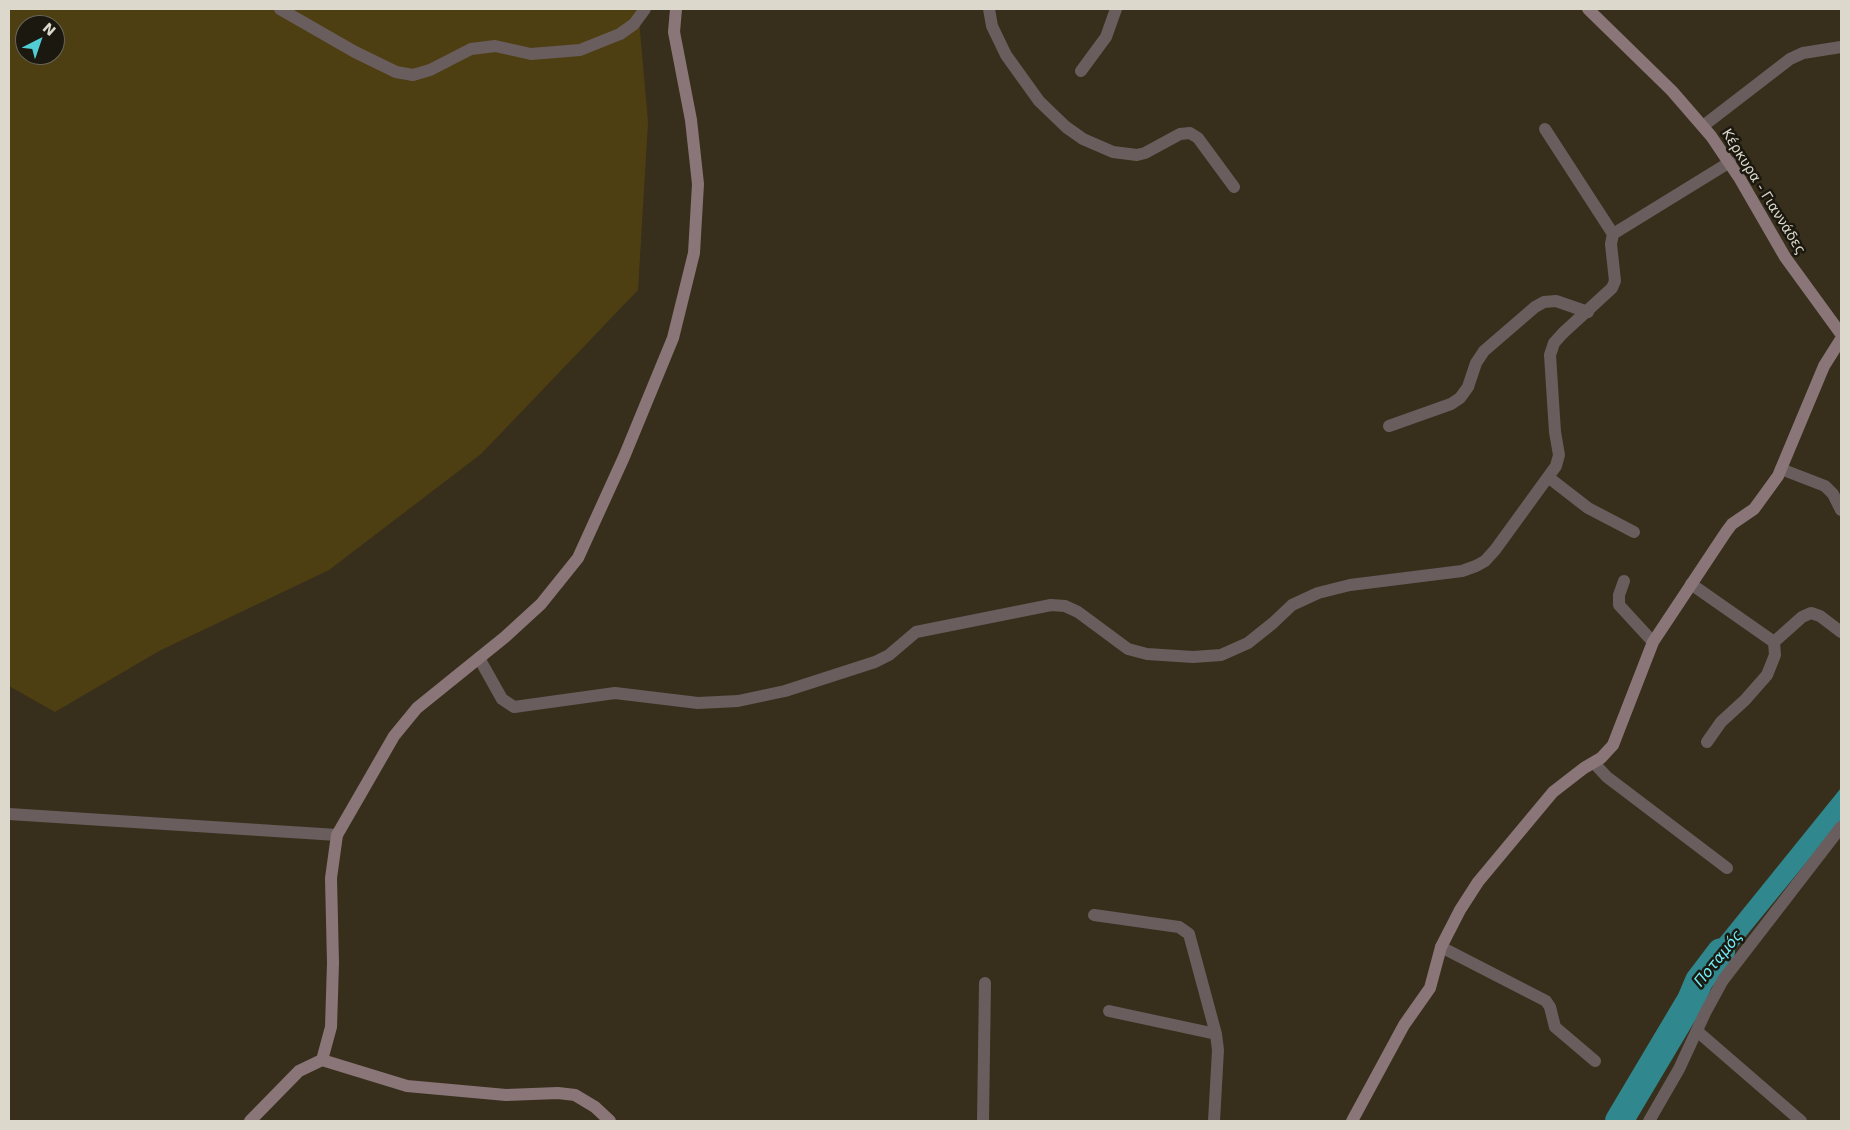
<!DOCTYPE html>
<meta charset="utf-8">
<style>
body{margin:0}
#map{position:relative;width:1850px;height:1130px;overflow:hidden;background:#372f1b;font-family:"DejaVu Sans",sans-serif}
canvas{display:block}
.frame{position:absolute;inset:0;border:10px solid #ddd8cc;pointer-events:none}
.north{position:absolute;left:15px;top:15px;width:50px;height:50px;box-sizing:border-box;background:#1b180f;border:1px solid #69655b;border-radius:50%;rotate:41deg;font-size:14px;font-weight:700;line-height:20px;text-align:center;color:#ddd8cc}
.north::after{content:'';display:block;margin:auto;width:18px;height:22px;background:#52ccd5;clip-path:polygon(50% 0,100% 100%,50% 72%,0 100%)}
</style>
<div id="map">
<canvas width="1850" height="1130"></canvas>
<div class="frame"></div>
<div class="north">N</div>
</div>
<script>
const g = document.querySelector('canvas').getContext('2d');
g.lineJoin = 'round';
function fillPath(path, color) { g.fillStyle = color; g.fill(path, 'evenodd'); }
const toPath = rows => new Path2D(rows.map(r => 'M' + r).join(''));
function strokePath(path, color, width, dash) { g.strokeStyle = color; g.lineWidth = width; g.lineCap = dash ? 'butt' : 'round'; g.setLineDash(dash || []); g.stroke(path); }
function drawText(font, color, halo, rows, align = 'center') {
  g.font = font + ' "DejaVu Sans",sans-serif'; g.lineWidth = 5; g.setLineDash([]); g.textBaseline = 'middle'; g.strokeStyle = halo; g.fillStyle = color; for (const [text, x, y, turn = 0] of rows) {
    g.save(); g.translate(x, y); g.rotate((+turn || 0) * Math.PI / 180); g.textAlign = isNaN(turn) ? turn : align; if (halo) g.strokeText(text, 0, 0); g.fillText(text, 0, 0); g.restore();
  }
}
const green = toPath([
 [9,9,638,9,648,122,638,290,481,454,329,570,159,651,55,712,9,686],
 [25,25,55,25,55,55,25,55]
]);
const water = toPath([
 [1841,788,1841,820,1715,974,1699,981,1694,970]
]);
const river = toPath([
 [1619,1121,1691,1000,1699,981,1721,952]
]);
const street = toPath([
 [280,9,355,52,396,72,413,75,430,70,471,49,495,46,531,54,580,50,620,34,634,24,645,9],
 [989,9,992,26,1006,55,1039,101,1066,127,1083,139,1113,152,1137,155,1145,153,1180,134,1190,133,1198,138,1234,187],
 [1081,71,1106,37,1116,9],
 [1703,126,1790,59,1803,53,1841,47],
 [1545,129,1613,234],
 [1389,426,1451,404,1460,398,1468,387,1476,363,1484,351,1535,307,1544,302,1556,301,1588,312],
 [1781,469,1825,486,1833,494,1841,510],
 [1548,477,1588,508,1634,532],
 [1624,581,1619,595,1619,605,1653,642],
 [1691,584,1774,642,1802,617,1811,613,1820,616,1841,632],
 [479,658,502,699,514,707,615,693,698,703,738,701,785,691,875,662,889,655,916,632,1051,605,1065,606,1078,612,1128,649,1147,654,1193,657,1221,655,1248,643,1273,623,1292,605,1318,593,1350,585,1462,571,1476,566,1485,561,1495,550,1556,466,1559,455,1555,432,1550,355,1554,343,1563,333,1612,288,1615,281,1611,244,1613,234,1730,162],
 [1707,742,1721,722,1745,700,1767,675,1775,655,1774,642],
 [1594,763,1607,777,1727,868],
 [9,814,337,835],
 [1094,915,1179,927,1189,934,1216,1034,1218,1050,1214,1121],
 [1441,947,1546,1001,1550,1007,1555,1027,1595,1061],
 [1109,1011,1216,1034],
 [1697,1031,1801,1121],
 [983,1121,985,983],
 [1649,1121,1679,1069,1705,1013,1723,980,1841,827]
]);
const secondary = toPath([
 [1588,9,1672,91,1711,136,1740,179,1785,257,1841,334],
 [322,1060,331,1027,333,963,331,878,337,835,394,736,417,708,505,637,541,604,578,558,624,457,673,338,694,253,698,184,691,120,674,32,676,9],
 [250,1121,299,1071,322,1060,407,1086,506,1095,558,1093,575,1095,595,1107,610,1121],
 [1352,1121,1404,1025,1430,988,1441,947,1460,910,1478,882,1553,792,1584,768,1601,758,1613,745,1653,642,1726,532,1732,524,1754,509,1778,476,1824,366,1841,339]
]);
const streetNames = [
 ["Κέρκυρα - Γιαννάδες",1763,192,58]
];
const waterNames = [
 ["Ποταμός",1719,959,-51]
];
fillPath(green, '#4e3f13');
fillPath(water, '#30878d');
strokePath(river, '#30878d', 28);
strokePath(street, '#6a5d5e', 12);
strokePath(secondary, '#8a7678', 12);
drawText('14px', '#ddd8cc', '#1b180f', streetNames);
drawText('italic 15px', '#71edf8', '#1b180f', waterNames);
</script>
